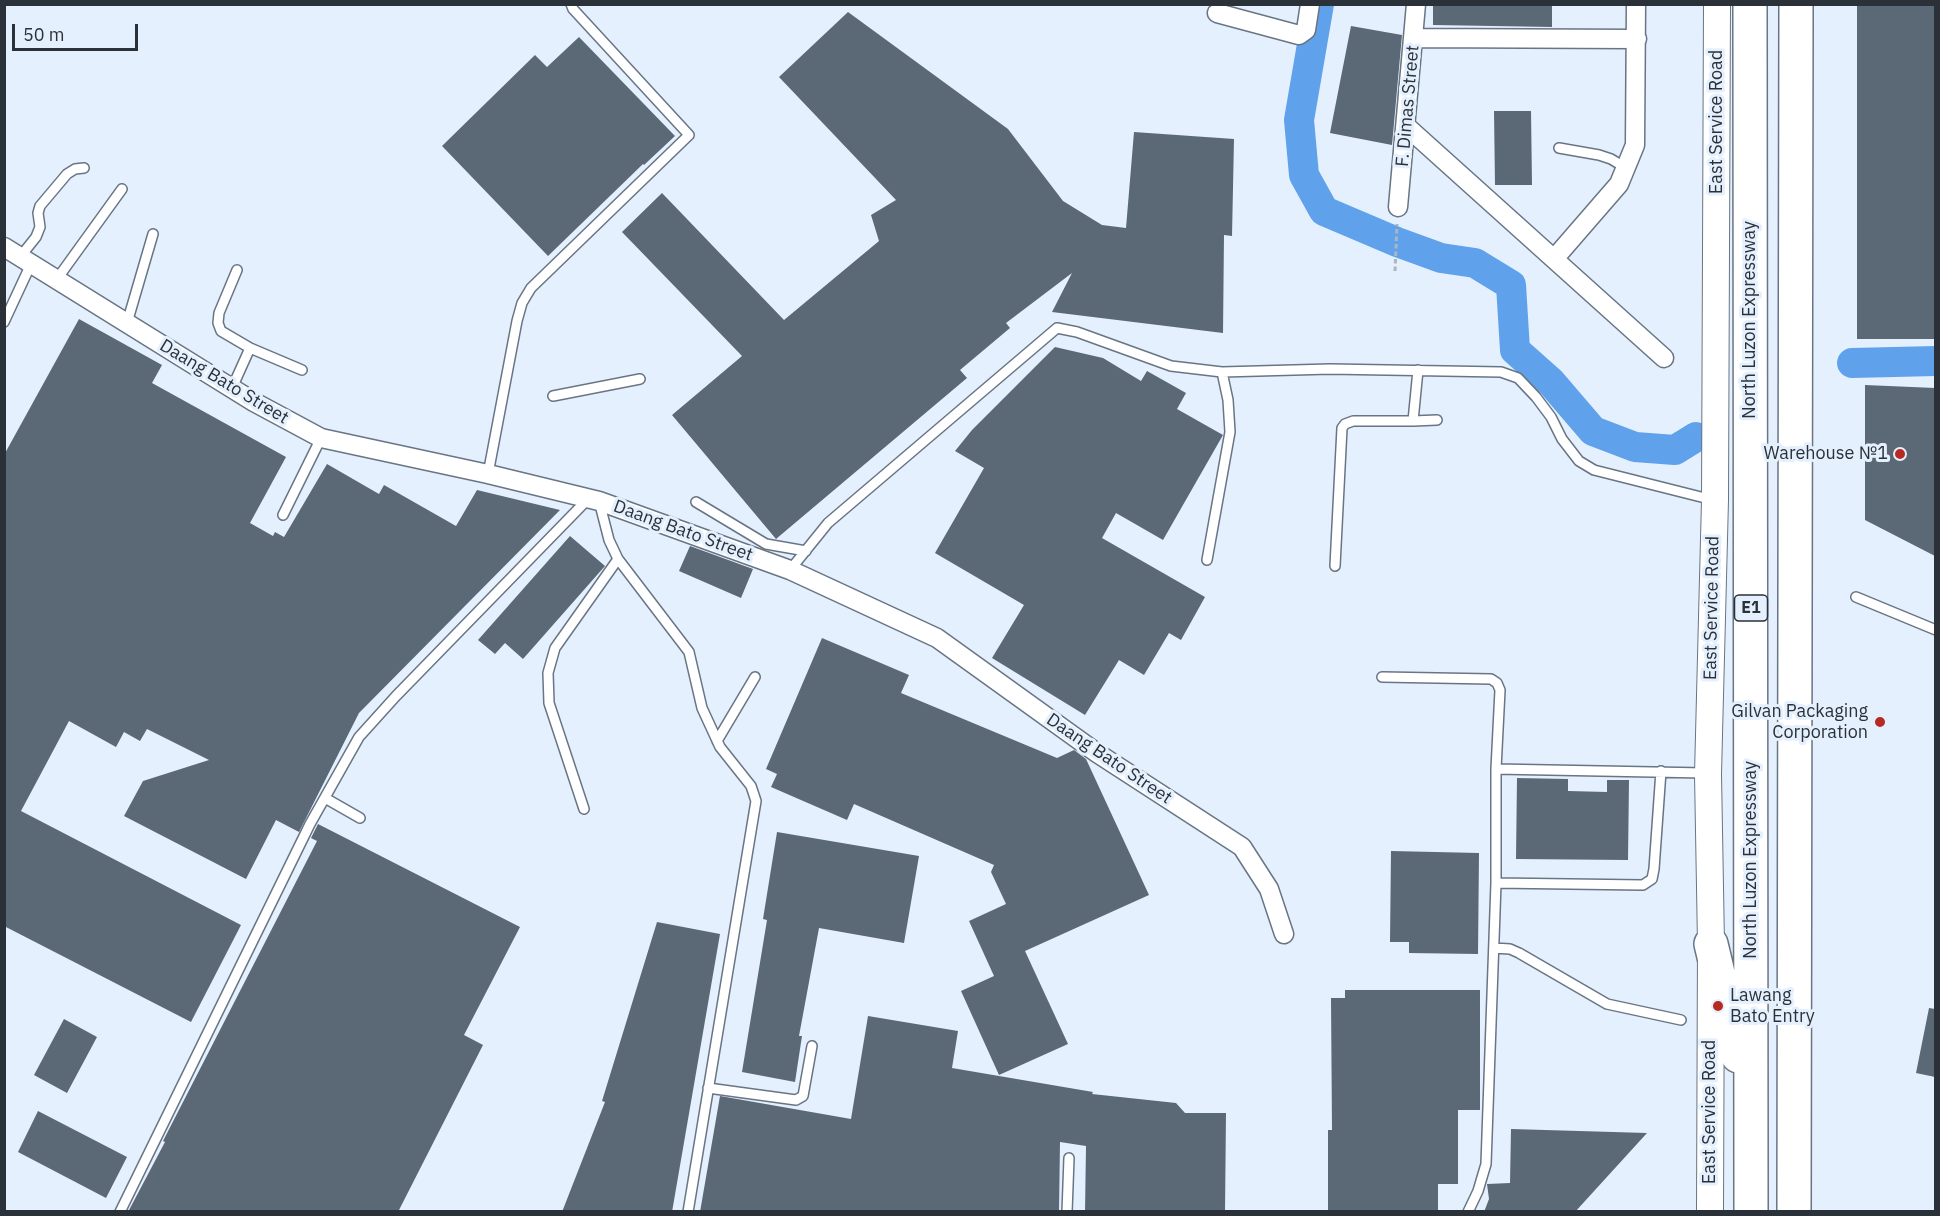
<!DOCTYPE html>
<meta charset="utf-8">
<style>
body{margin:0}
#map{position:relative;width:1940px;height:1216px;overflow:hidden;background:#e5f0fe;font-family:"IBM Plex Sans",sans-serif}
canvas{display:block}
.frame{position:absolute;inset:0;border:6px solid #2b3138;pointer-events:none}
.scale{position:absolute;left:12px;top:24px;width:126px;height:27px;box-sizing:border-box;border:3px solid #2b3138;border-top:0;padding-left:8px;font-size:18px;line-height:21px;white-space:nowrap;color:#2b3138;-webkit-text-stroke:4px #e5f0fe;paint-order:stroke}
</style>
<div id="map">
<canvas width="1940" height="1216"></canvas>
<div class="frame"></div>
<div class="scale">50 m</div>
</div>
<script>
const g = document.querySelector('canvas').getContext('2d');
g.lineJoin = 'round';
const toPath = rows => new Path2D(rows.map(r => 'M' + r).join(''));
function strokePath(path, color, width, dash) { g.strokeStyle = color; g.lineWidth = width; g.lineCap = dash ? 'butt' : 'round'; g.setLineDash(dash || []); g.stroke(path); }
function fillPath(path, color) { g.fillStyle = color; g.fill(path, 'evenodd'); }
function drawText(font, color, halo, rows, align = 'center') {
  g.font = font + ' "IBM Plex Sans",sans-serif'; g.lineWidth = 6; g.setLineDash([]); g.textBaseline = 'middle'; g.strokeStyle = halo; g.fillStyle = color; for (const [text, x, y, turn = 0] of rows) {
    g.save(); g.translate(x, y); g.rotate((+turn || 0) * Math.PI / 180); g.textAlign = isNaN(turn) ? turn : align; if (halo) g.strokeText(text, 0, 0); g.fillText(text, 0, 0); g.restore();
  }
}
const river = toPath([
 [1319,4,1299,120,1304,175,1324,211,1397,242,1441,258,1475,263,1511,285,1515,350,1551,382,1593,431,1635,447,1675,450,1696,437],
 [1852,363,1936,361]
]);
const building = toPath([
 [1433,4,1552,4,1552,27,1433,25],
 [1857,4,1935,4,1935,339,1857,339],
 [848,12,1008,129,1063,201,1102,225,1126,228,1134,132,1234,139,1232,236,1224,235,1223,333,1052,312,1072,273,1006,323,1010,328,960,370,967,378,776,539,672,415,742,356,622,232,662,193,784,320,879,241,871,215,896,200,779,77],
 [1351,26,1402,35,1392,145,1330,133],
 [579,37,675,136,644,165,643,164,548,256,442,146,535,55,547,67],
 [1494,111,1531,111,1532,185,1495,185],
 [79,319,162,365,152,383,286,457,250,523,273,536,275,532,284,537,327,464,379,494,384,485,456,526,477,490,560,510,359,713,299,832,276,820,246,879,124,816,143,781,209,760,147,729,140,741,124,732,116,747,69,721,21,811,241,925,191,1022,4,926,4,455],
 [1055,347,1103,358,1141,381,1147,371,1186,393,1177,409,1223,435,1163,540,1116,513,1102,538,1205,597,1181,640,1169,633,1144,675,1119,660,1085,715,992,658,1024,605,935,553,984,468,955,451,972,430],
 [1865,385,1935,388,1935,556,1865,520],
 [570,536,605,566,523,659,505,643,495,654,478,640],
 [690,546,753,569,741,598,679,571],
 [822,638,909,675,901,693,1057,758,1074,750,1086,759,1149,895,1025,951,1068,1044,999,1075,961,991,994,976,969,921,1006,904,991,872,994,865,854,804,847,820,771,787,777,774,766,769],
 [1517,778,1568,779,1568,791,1607,792,1607,780,1629,780,1628,860,1516,859],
 [318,824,520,927,464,1035,483,1045,398,1212,128,1212,165,1142,163,1141,317,841,311,838],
 [777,832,919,856,904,943,819,928,799,1036,802,1036,795,1082,742,1072,767,920,763,919],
 [1391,851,1479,853,1478,954,1409,953,1409,942,1390,942],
 [657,922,720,934,672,1212,562,1212,605,1102,602,1101],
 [1345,990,1480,990,1480,1110,1458,1110,1458,1184,1438,1184,1438,1212,1328,1212,1328,1130,1332,1130,1331,998,1345,998],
 [1929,1008,1935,1009,1935,1077,1916,1073],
 [868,1016,958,1031,952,1068,1093,1092,1092,1094,1176,1103,1185,1113,1226,1113,1225,1212,1085,1212,1086,1146,1060,1142,1059,1212,700,1212,720,1096,851,1119],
 [64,1019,97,1037,67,1093,34,1075],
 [38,1111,127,1157,106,1198,18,1152],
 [1511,1129,1647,1133,1575,1212,1484,1212,1489,1199,1487,1184,1510,1183]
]);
const path = toPath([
 [1395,271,1397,224]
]);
const lane = toPath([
 [1559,148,1599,155,1611,159,1626,168],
 [20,257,36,237,40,227,38,213,40,206,67,174,75,169,84,168],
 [237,270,219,313,218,323,221,331,250,348],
 [57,279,122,189],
 [4,322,31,264],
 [127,323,153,234],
 [1418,370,1413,421,1437,420],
 [232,388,250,348,302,370],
 [553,396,640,379],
 [488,474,517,321,522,303,531,288,689,135,573,9,571,4],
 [599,501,609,540,618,559,689,652,702,708,720,747,751,786,756,801,688,1212],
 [696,502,766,544,806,551],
 [283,515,321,438],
 [1207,560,1230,432,1228,400,1222,372],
 [1335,566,1342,428,1345,424,1353,421,1413,421],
 [790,570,828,523,1057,328,1077,332,1171,366,1222,372,1330,369,1501,372,1518,378,1536,397,1551,417,1562,439,1579,461,1594,470,1713,500],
 [1856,597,1936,630],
 [1382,677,1491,679,1497,683,1500,690,1496,769,1496,883,1486,1164,1478,1191,1468,1212],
 [717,741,755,677],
 [1496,769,1705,773],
 [325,798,360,818],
 [584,809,549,703,548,673,555,648,618,559],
 [1496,883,1643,885,1652,879,1654,869,1661,771],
 [1494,948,1510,949,1519,953,1607,1004,1681,1020],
 [708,1088,796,1100,803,1096,812,1046],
 [120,1212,310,824,359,737,396,696,588,499],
 [1067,1212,1069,1158]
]);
const street = toPath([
 [1217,13,1299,35,1306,30,1310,4],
 [1414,38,1637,39],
 [1406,126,1664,358],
 [1398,207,1416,4],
 [4,247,254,402,321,438,488,474,599,501,790,570,937,638,1097,753,1242,847,1269,889,1284,934],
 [1554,259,1619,184,1635,145,1636,4]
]);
const secondary = toPath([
 [1710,1212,1711,944,1708,774,1715,500,1717,4]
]);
const highway = toPath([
 [1750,4,1751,1212],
 [1711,944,1738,1056],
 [1794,1212,1796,4]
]);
const markers = [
 [1900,454,6,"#b82a21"],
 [1880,722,6,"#b82a21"],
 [1718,1006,6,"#b82a21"]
];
const shields = [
 [1751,608,33]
];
const shieldNames = [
 ["E1",1751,608]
];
const streetNames = [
 ["F. Dimas Street",1408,106,-85],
 ["East Service Road",1717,122,-90],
 ["North Luzon Expressway",1750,320,-90],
 ["Daang Bato Street",224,382,31],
 ["Daang Bato Street",683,531,20],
 ["East Service Road",1712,608,-89],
 ["Daang Bato Street",1109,759,34],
 ["North Luzon Expressway",1751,860,-90],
 ["East Service Road",1710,1112,-90]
];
const poiNames = [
 ["Warehouse №1",1888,454],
 ["Gilvan Packaging",1868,712],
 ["Corporation",1868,733],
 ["Lawang",1730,996,"left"],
 ["Bato Entry",1730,1017,"left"]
];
strokePath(river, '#5fa2eb', 30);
fillPath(building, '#5b6876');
strokePath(lane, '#687584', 12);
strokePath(street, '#687584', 21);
strokePath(secondary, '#687584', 28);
strokePath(highway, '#687584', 36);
strokePath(path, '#acb6c1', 3, [4.5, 3]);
strokePath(lane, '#fff', 9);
strokePath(street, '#fff', 18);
strokePath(secondary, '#fff', 26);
strokePath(highway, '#fff', 33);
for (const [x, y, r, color] of markers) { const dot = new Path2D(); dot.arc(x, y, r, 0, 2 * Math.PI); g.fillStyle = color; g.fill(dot); strokePath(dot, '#e5f0fe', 2); }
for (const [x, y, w] of shields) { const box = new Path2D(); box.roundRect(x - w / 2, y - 13, w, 26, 4.5); g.fillStyle = '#e5f0fe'; g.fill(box); strokePath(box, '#2b3138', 1.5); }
drawText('bold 16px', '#2b3138', null, shieldNames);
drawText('18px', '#2b3138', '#e5f0fe', streetNames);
drawText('18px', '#2b3138', '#e5f0fe', poiNames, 'right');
</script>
